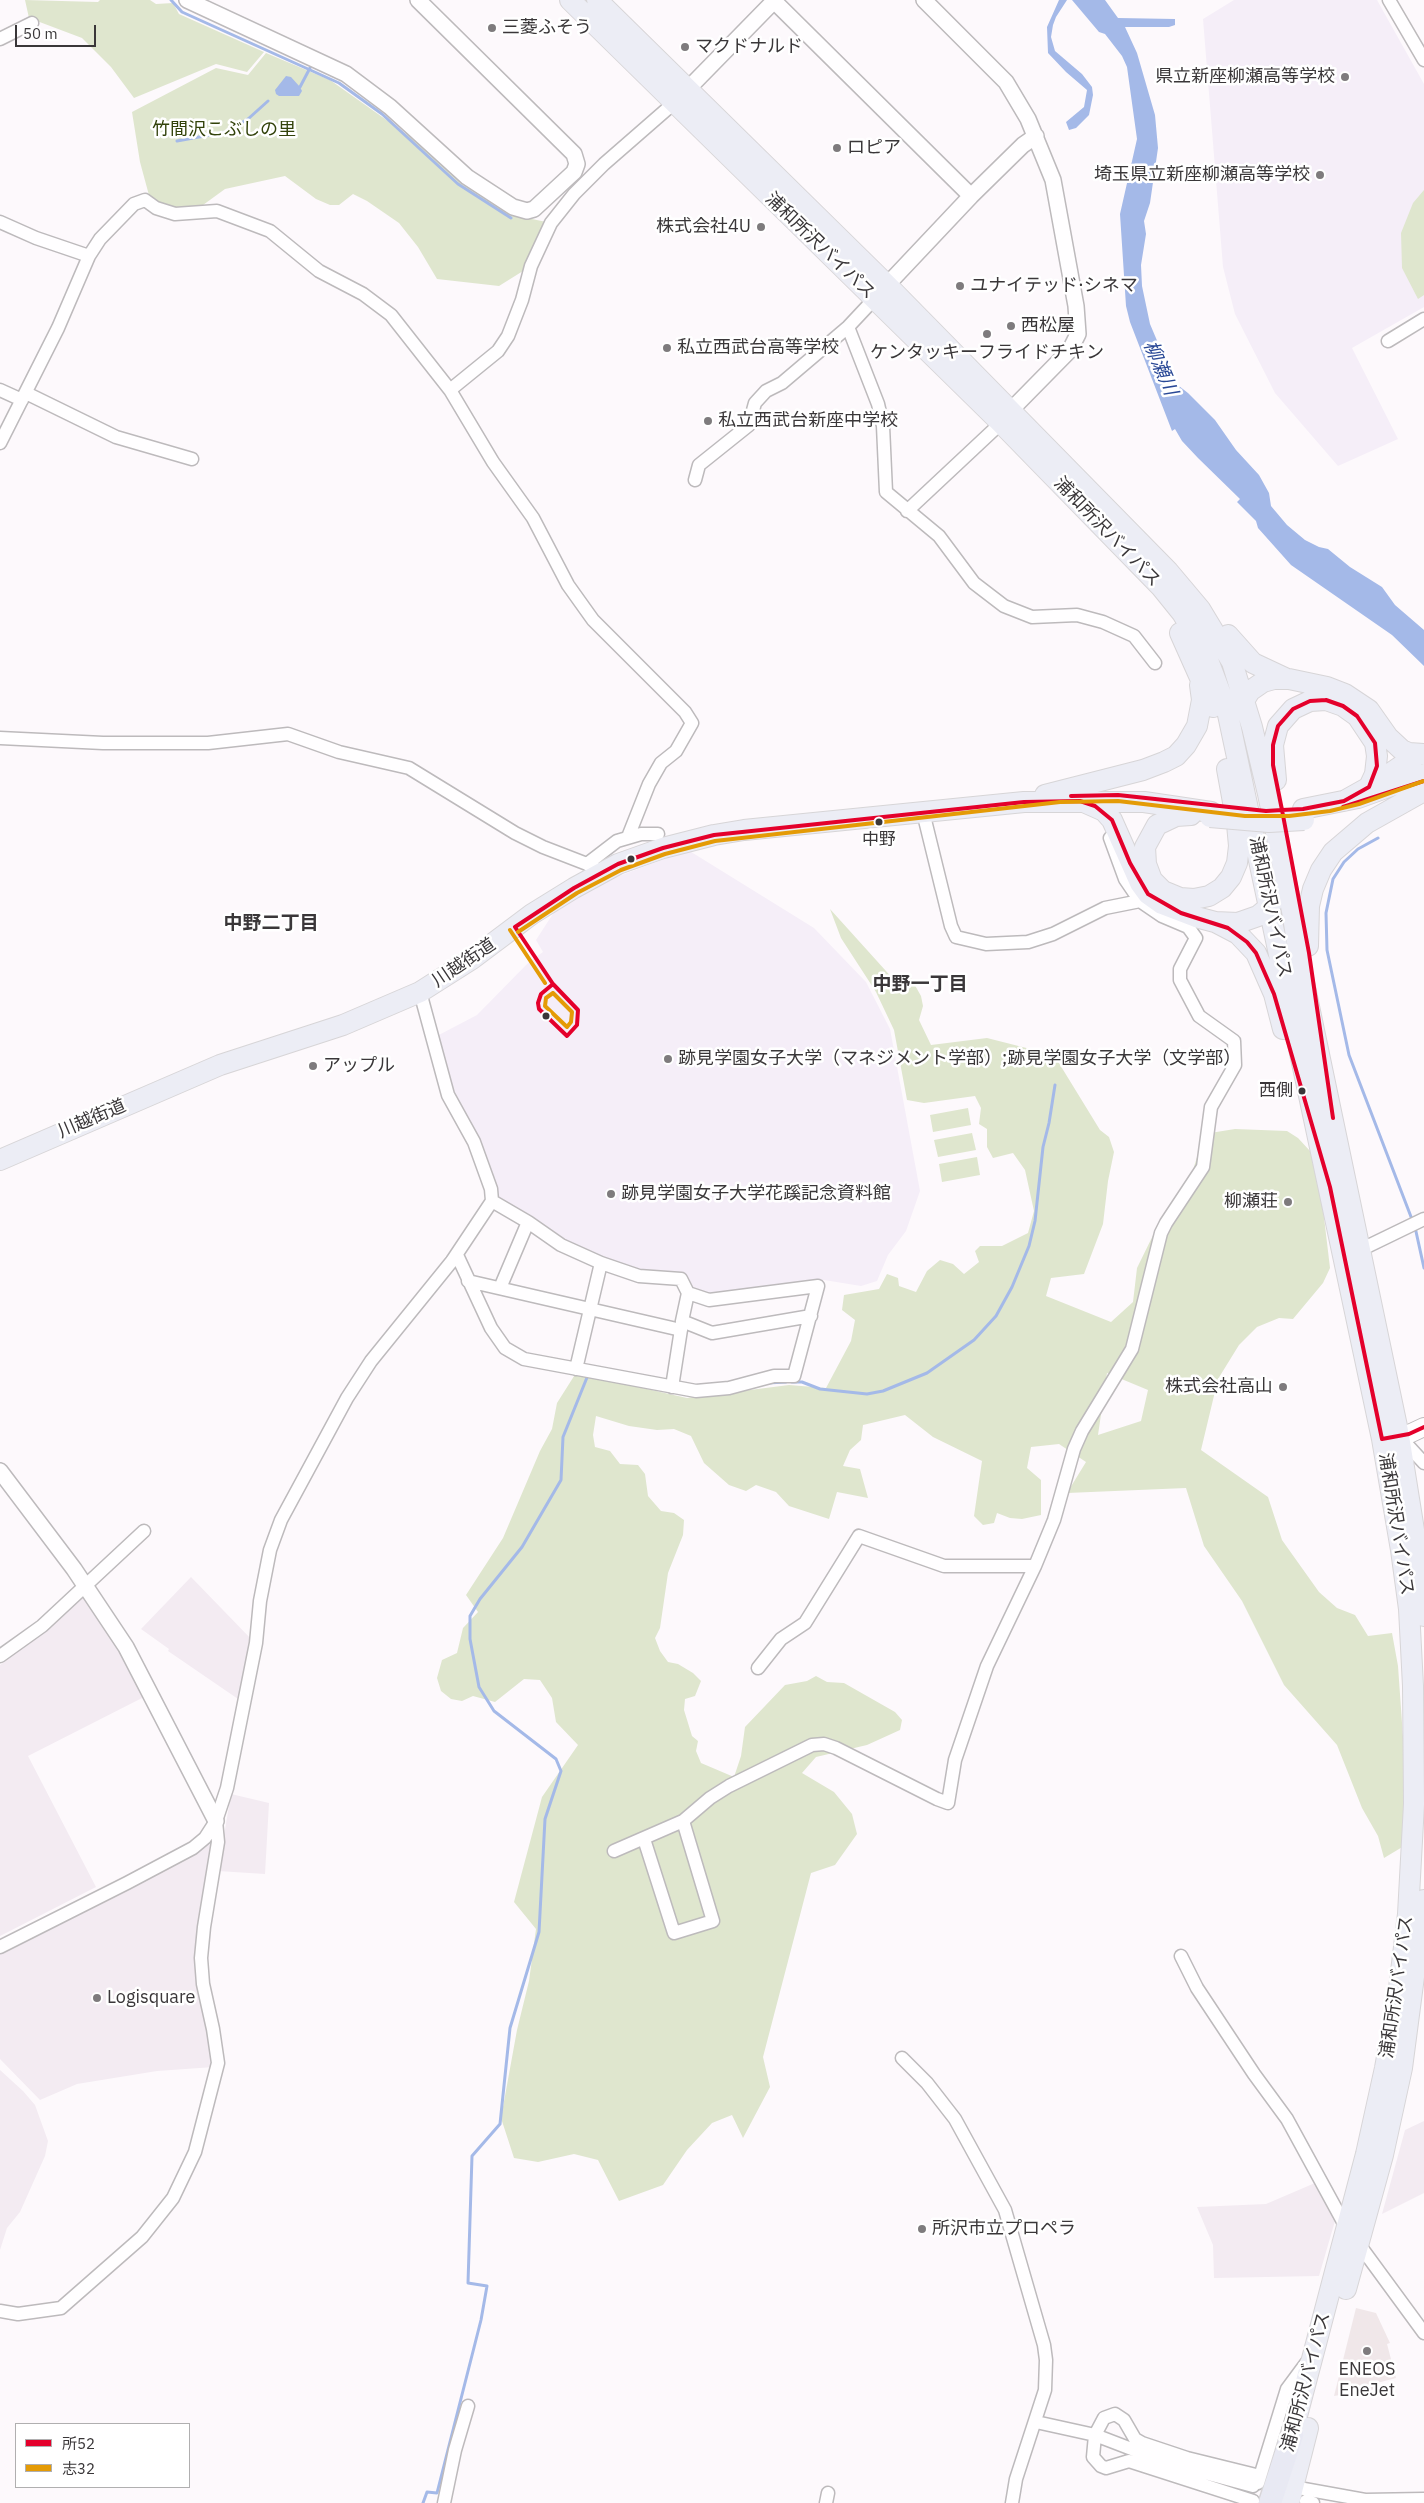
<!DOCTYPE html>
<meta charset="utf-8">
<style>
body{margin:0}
#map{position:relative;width:1424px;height:2503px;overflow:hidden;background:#fdf9fc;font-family:"IBM Plex Sans","Noto Sans JP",sans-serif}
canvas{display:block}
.legend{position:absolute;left:15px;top:2423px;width:175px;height:65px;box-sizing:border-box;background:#fff;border:1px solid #b0afb0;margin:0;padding:6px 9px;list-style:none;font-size:15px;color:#3a3739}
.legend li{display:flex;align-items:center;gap:10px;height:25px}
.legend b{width:25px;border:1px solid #b0afb0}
.scale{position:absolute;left:15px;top:25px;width:81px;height:22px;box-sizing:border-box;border:2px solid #3a3739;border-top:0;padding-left:6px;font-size:15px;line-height:18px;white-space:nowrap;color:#3a3739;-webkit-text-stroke:4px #fff;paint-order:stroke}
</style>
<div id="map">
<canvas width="1424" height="2503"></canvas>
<ul class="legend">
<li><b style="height:6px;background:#e4002b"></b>所52</li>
<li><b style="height:6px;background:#e49b06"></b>志32</li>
</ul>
<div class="scale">50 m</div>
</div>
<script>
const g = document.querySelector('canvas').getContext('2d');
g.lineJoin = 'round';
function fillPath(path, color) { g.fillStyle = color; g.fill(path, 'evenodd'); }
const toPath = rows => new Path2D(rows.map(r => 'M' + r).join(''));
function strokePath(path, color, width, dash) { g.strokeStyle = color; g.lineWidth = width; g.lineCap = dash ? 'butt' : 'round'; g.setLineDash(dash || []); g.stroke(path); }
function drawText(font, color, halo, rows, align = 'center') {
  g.font = font + ' "IBM Plex Sans","Noto Sans JP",sans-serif'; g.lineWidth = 5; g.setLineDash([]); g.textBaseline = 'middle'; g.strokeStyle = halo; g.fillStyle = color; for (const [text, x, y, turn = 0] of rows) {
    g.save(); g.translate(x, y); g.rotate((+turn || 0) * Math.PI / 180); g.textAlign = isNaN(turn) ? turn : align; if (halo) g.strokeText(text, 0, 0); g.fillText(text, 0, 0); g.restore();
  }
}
const commercial = toPath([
 [1356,2308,1376,2313,1390,2343,1387,2344,1396,2378,1377,2383,1376,2389,1334,2396]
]);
const built = toPath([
 [191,1577,254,1642,241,1701,168,1651,169,1649,141,1629],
 [80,1597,86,1598,118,1646,144,1697,28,1756,96,1887,0,1936,0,1665,44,1631],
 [231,1794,269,1803,265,1874,218,1871],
 [209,1844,215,1847,200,1926,214,2067,157,2071,77,2084,40,2100,0,2059,0,1952],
 [0,2070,23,2091,35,2105,48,2141,45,2156,20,2212,7,2228,0,2250],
 [1424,2121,1424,2193,1382,2214,1405,2130],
 [1315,2183,1335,2221,1319,2276,1214,2278,1213,2245,1197,2207,1266,2204]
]);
const education = toPath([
 [1234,0,1377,0,1424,84,1424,307,1352,348,1398,439,1338,466,1275,393,1235,314,1223,267,1203,19],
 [688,850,814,928,866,982,890,1029,920,1191,906,1231,888,1255,877,1281,861,1286,824,1280,709,1296,692,1291,685,1275,643,1274,560,1239,498,1199,452,1092,435,1037,477,1015,529,962,543,952,536,940,558,906,614,878]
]);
const green = toPath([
 [25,0,98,2,100,0,150,0,156,4,173,3,179,14,264,52,247,72,216,64,134,98,111,67,82,38,29,18],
 [266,53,330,80,467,177,532,219,551,223,531,266,499,286,437,279,418,247,399,223,367,201,353,194,339,205,330,205,316,199,285,176,225,189,203,205,176,208,150,199,140,162,132,112,216,68,248,75],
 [1424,190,1424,295,1418,299,1402,268,1401,233,1413,203],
 [830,909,895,981,908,973,921,996,923,1006,919,1020,931,1045,987,1038,1054,1055,1100,1130,1109,1137,1114,1152,1108,1181,1103,1224,1084,1274,1051,1278,1046,1296,1111,1322,1133,1302,1137,1268,1161,1219,1190,1180,1204,1134,1235,1129,1287,1131,1298,1138,1310,1151,1323,1209,1330,1268,1323,1283,1293,1319,1279,1318,1257,1327,1239,1345,1218,1379,1201,1450,1268,1497,1282,1540,1319,1592,1337,1608,1355,1615,1368,1636,1392,1633,1398,1666,1404,1751,1404,1846,1384,1858,1378,1836,1362,1808,1337,1745,1284,1685,1242,1601,1204,1546,1186,1488,1067,1493,1086,1462,1059,1444,1031,1447,1027,1468,1041,1480,1041,1515,1022,1519,1010,1518,997,1513,994,1523,983,1525,974,1516,982,1461,933,1437,905,1415,863,1425,861,1440,850,1450,843,1466,860,1469,868,1498,837,1492,829,1519,789,1506,776,1492,756,1485,746,1491,729,1485,704,1463,691,1436,674,1429,657,1430,629,1426,596,1416,593,1435,595,1447,610,1451,620,1464,638,1465,645,1474,648,1496,661,1511,674,1513,684,1520,683,1535,668,1573,660,1628,655,1638,660,1651,668,1662,678,1664,693,1673,701,1681,695,1696,685,1699,684,1710,692,1736,698,1741,696,1751,701,1763,734,1777,741,1756,745,1727,785,1685,807,1681,816,1676,827,1682,844,1683,895,1712,902,1720,900,1730,867,1745,816,1757,802,1773,834,1792,852,1814,857,1834,835,1865,811,1873,763,2057,770,2087,743,2138,732,2115,712,2123,687,2150,663,2185,619,2201,598,2160,574,2154,538,2162,514,2158,501,2118,517,2030,529,1981,536,1929,514,1902,542,1797,578,1745,556,1722,552,1698,540,1680,524,1679,495,1702,473,1696,462,1701,451,1699,441,1691,437,1678,442,1660,457,1653,463,1628,478,1612,466,1595,503,1538,540,1451,552,1429,557,1403,576,1373,687,1398,789,1385,826,1388,851,1341,855,1320,842,1310,844,1295,879,1289,887,1274,898,1278,899,1286,916,1292,927,1271,940,1260,953,1264,964,1274,979,1262,975,1251,980,1246,1002,1246,1028,1233,1034,1211,1025,1170,1013,1153,993,1158,987,1147,987,1129,979,1124,981,1108,975,1096,924,1103,907,1100,894,1030,876,992,841,938],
 [1107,1373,1148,1390,1141,1421,1098,1435],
 [968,1108,971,1125,933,1132,930,1115],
 [972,1133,976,1150,938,1157,934,1140],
 [977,1157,980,1175,942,1182,939,1164]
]);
const water = toPath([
 [1059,0,1067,0,1056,17,1053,25,1051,37,1055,51,1082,74,1092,87,1093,95,1089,115,1076,128,1069,130,1066,122,1084,107,1087,90,1066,72,1048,53,1047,27],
 [1072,0,1105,0,1118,18,1175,19,1175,25,1169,27,1125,27,1137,53,1155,115,1158,148,1150,203,1144,221,1146,234,1141,265,1142,286,1150,324,1161,350,1168,380,1174,387,1179,386,1188,393,1215,420,1236,450,1259,475,1269,493,1271,506,1287,525,1305,540,1319,547,1328,549,1350,567,1382,587,1395,605,1424,630,1424,666,1392,635,1291,565,1258,528,1256,521,1237,502,1240,499,1198,458,1182,441,1175,429,1172,431,1130,322,1126,306,1120,214,1137,139,1127,67,1122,56,1105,34,1099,32],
 [286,76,291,77,300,87,302,91,299,96,279,96,276,94,275,90]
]);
const stream = toPath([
 [171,0,182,12,339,83,382,114,458,184,511,218],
 [300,87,310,68],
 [177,141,226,132,248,119,268,101],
 [1378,838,1358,849,1344,862,1333,879,1326,913,1327,950,1349,1055,1413,1222],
 [1415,1227,1424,1268],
 [792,1382,802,1382,820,1389,867,1394,883,1391,927,1373,974,1340,996,1316,1012,1287,1029,1246,1035,1221,1043,1147,1049,1123,1055,1085],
 [767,1383,786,1382],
 [423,2503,427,2492,437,2493,481,2320,487,2286,468,2283,472,2156,500,2124,510,2028,539,1932,545,1819,561,1771,556,1759,494,1711,479,1687,470,1639,470,1616,480,1599,522,1547,561,1480,563,1437,588,1375]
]);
const minor = toPath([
 [1389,0,1424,60],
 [0,39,32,23],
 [0,222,36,238,89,256],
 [848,327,878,404,883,426,886,492,939,536,974,583,1004,606,1032,617,1077,615,1103,622,1134,636,1155,663],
 [1388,341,1424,319],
 [0,390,22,400],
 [450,390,498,351,508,336,522,300,531,266,551,223,574,194,604,164,674,103],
 [26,393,116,437,192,459],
 [0,443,58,328,89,256,100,239,134,204,145,200,156,208,175,214,217,211,270,231,319,271,363,294,391,315,450,390,493,462,533,518,568,585,593,620,685,712,692,723,676,751,661,763,649,784,628,837],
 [695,480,699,465,749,425,755,403,766,391,782,383,848,327,878,295],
 [907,511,1001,423],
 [0,738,103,743,208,743,288,734,339,752,409,768,515,833,543,847,587,864,601,872],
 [923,812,951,926,956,937,986,944,1028,942,1053,934,1105,908,1140,901],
 [587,864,617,841,641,834,658,834],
 [492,1201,528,1222,561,1245,601,1263,639,1276,681,1279,688,1293,682,1321,712,1333,811,1316],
 [1360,1250,1424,1219],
 [457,1255,491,1328,505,1348,524,1359,696,1391,729,1388,774,1376,794,1376,818,1286,709,1300,688,1293],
 [468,1281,681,1330],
 [500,1288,528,1222],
 [576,1369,601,1263],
 [672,1387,682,1323],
 [1401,1438,1424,1463],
 [0,1656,42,1626,144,1531],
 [758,1668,781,1639,805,1623,859,1536,944,1566,1035,1566],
 [644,1839,674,1933,713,1921,683,1821],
 [614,1851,683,1821,710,1798,729,1786,812,1745,824,1744,836,1748,937,1799,948,1803,955,1760,987,1666,1035,1566,1054,1520,1074,1449,1082,1431,1132,1349,1161,1233,1166,1223,1203,1167,1211,1107,1235,1065,1234,1041,1199,1016,1180,980,1180,969,1196,938,1188,927,1162,916,1140,901,1125,879,1110,838],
 [0,1947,127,1883,193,1848,205,1838,216,1821,227,1788,256,1643,260,1601,270,1550,281,1520,347,1398,371,1361,452,1261,492,1201,491,1189,474,1142,448,1095,420,992],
 [1181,1956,1197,1988,1254,2074,1287,2119,1347,2229],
 [902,2058,927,2083,955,2119,1005,2210,1044,2345,1046,2360,1045,2390,1016,2479,1012,2503],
 [1358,2243,1424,2333],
 [0,2311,18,2314,61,2308,142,2237,173,2198,195,2152,218,2063,213,2029,203,1984,201,1958,204,1927,218,1842,216,1821],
 [1036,2422,1095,2435,1168,2463,1253,2486],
 [1258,2483,1287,2389,1307,2362],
 [1293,2487,1365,2500,1424,2499],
 [1253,2501,1129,2461,1106,2468,1101,2466,1093,2457,1095,2435,1104,2418,1115,2414,1124,2420,1135,2439,1142,2443,1187,2458,1260,2476],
 [1306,2501,1313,2503],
 [444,2503,455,2450,468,2406],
 [826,2503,828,2493]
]);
const tertiary = toPath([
 [187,0,346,74,390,107,467,177,513,207,527,211,534,209,574,172,577,164,574,154,418,0],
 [773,0,971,196],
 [924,0,1006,82,1028,119,1053,180,1076,306,1078,334,1070,350,1010,411],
 [680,97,775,0],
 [887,285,971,196,1023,145,1036,136],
 [0,1471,74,1569,126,1647,216,1821]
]);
const secondary = toPath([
 [1386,1438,1409,1434,1424,1427]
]);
const trunk = toPath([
 [570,0,1001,423,1161,587,1182,613,1205,652,1227,710,1382,1439,1401,1550,1409,1609,1413,1686,1414,1804,1408,1914,1398,1996,1385,2068,1366,2154,1288,2450],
 [597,0,887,285,1168,571,1200,609,1232,662,1252,727,1268,794,1292,911,1302,973,1399,1436,1417,1549,1424,1616],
 [1180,633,1213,707],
 [1228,635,1253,663,1285,678],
 [1239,709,1250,691,1263,682,1274,679,1289,679,1327,687,1345,694,1369,710,1388,737,1402,750,1409,753,1424,754],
 [1276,780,1273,745,1278,726,1293,709,1310,701,1326,700,1343,706,1357,716,1375,743,1377,756,1375,774,1369,787,1344,801],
 [1373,785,1417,755],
 [1045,795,1143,770,1164,762,1176,756,1186,745,1197,726,1202,700,1200,685],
 [1086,803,1104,811,1112,820,1140,883,1148,894,1162,904,1196,917,1215,922,1238,923,1258,916,1270,906,1276,897],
 [1303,809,1358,798,1424,774],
 [1191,815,1176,816,1157,825,1145,847,1146,864,1152,880,1163,891,1180,898,1194,899,1209,896,1222,888,1231,877,1237,863,1239,846,1237,824,1227,769],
 [1217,923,1238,934,1256,953,1274,994,1283,1029],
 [1308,946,1309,906,1313,889,1321,870,1333,852,1367,823,1424,791],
 [0,1160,220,1065,343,1025,420,992,472,959,532,914,574,888,618,864,663,848,714,835,744,830,1024,802,1144,802,1211,812],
 [1346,2289,1383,2155,1402,2068,1424,1900],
 [1289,2503,1308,2428]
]);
const motorway = toPath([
 [1270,2503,1292,2435]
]);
const trunkBridge = toPath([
 [1210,817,1269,822,1304,820]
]);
const bus1 = toPath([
 [1326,700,1343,706,1357,716,1375,743,1377,766,1369,787,1344,801,1303,809,1282,810,1273,765,1273,745,1278,726,1293,709,1310,701,1326,700],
 [1071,796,1118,795,1266,811,1282,810],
 [1343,807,1424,781],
 [1282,810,1309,953,1333,1118],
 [515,927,574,888,618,864,663,848,714,835,1024,802,1080,801,1095,806,1112,820,1130,863,1148,894,1181,913,1228,928,1247,942,1256,953,1274,994,1330,1187,1382,1439,1409,1434,1424,1427],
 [515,927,553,984],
 [553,984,578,1010,577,1025,567,1036,539,1009,538,1003,541,994,553,984]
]);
const bus2 = toPath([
 [510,930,545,983],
 [518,932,577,893,621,870,665,854,715,841,1060,802,1118,801,1245,816,1289,816,1330,811,1359,804,1424,781],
 [553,993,572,1012,571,1022,567,1027,545,1006,546,998,553,993]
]);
const markers = [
 [492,28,5,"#7e7b7d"],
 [685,47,5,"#7e7b7d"],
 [1345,77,5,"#7e7b7d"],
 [837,148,5,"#7e7b7d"],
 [1320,175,5,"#7e7b7d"],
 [761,227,5,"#7e7b7d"],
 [960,286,5,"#7e7b7d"],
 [1011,326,5,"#7e7b7d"],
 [987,334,5,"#7e7b7d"],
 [667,348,5,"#7e7b7d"],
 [708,421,5,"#7e7b7d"],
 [879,822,4.5,"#3a3739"],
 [631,859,4.5,"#3a3739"],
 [546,1016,4.5,"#3a3739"],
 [668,1059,5,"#7e7b7d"],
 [313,1066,5,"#7e7b7d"],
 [1302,1091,4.5,"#3a3739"],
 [611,1194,5,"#7e7b7d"],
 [1288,1202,5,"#7e7b7d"],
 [1283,1387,5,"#7e7b7d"],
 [97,1998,5,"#7e7b7d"],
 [922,2229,5,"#7e7b7d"],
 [1367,2351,5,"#7e7b7d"]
];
const busNames = [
 ["中野",879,840],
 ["西側",1293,1091,"right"]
];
const poiNames = [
 ["三菱ふそう",502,28],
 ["マクドナルド",695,47],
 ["県立新座柳瀬高等学校",1335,77,"right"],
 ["ロピア",847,148],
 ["埼玉県立新座柳瀬高等学校",1310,175,"right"],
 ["株式会社4U",751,227,"right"],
 ["ユナイテッド·シネマ",970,286],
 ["西松屋",1021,326],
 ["私立西武台高等学校",677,348],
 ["ケンタッキーフライドチキン",987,353,"center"],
 ["私立西武台新座中学校",718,421],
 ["跡見学園女子大学（マネジメント学部）;跡見学園女子大学（文学部）",678,1059],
 ["アップル",323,1066],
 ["跡見学園女子大学花蹊記念資料館",621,1194],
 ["柳瀬荘",1278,1202,"right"],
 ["株式会社高山",1273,1387,"right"],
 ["Logisquare",107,1998],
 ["所沢市立プロペラ",932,2229],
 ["ENEOS",1367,2370,"center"],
 ["EneJet",1367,2391,"center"]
];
const parkNames = [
 ["竹間沢こぶしの里",224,130]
];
const streetNames = [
 ["浦和所沢バイパス",820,246,44],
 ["浦和所沢バイパス",1107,532,46],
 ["浦和所沢バイパス",1270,907,78],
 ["川越街道",464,963,-34],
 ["川越街道",92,1119,-23],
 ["浦和所沢バイパス",1396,1524,81],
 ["浦和所沢バイパス",1397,1987,-82],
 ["浦和所沢バイパス",1306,2382,-75]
];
const waterNames = [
 ["柳瀬川",1160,368,67]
];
const neighbourhoodNames = [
 ["中野二丁目",271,924],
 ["中野一丁目",920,985]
];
fillPath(commercial, '#f0e7e9');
fillPath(built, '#f3ebf2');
fillPath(education, '#f5eef8');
fillPath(green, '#dfe6ce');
fillPath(water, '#a4b9e8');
strokePath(stream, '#a4b9e8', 3);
strokePath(minor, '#bdbabc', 15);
strokePath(tertiary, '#bdbabc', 18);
strokePath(secondary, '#bdbabc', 20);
strokePath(trunk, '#d7d5d7', 22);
strokePath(motorway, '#d7d5d7', 25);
strokePath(minor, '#fffeff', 12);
strokePath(tertiary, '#fffeff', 15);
strokePath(secondary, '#fffeff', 18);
strokePath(trunk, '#ecedf5', 20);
strokePath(motorway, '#e8e9f3', 22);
strokePath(trunkBridge, '#d7d5d7', 22, []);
strokePath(trunkBridge, '#ecedf5', 20);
strokePath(bus1, '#e4002b', 4);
strokePath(bus2, '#e49b06', 4);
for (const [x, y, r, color] of markers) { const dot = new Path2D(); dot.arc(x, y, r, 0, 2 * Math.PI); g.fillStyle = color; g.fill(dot); strokePath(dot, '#fff', 2); }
drawText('17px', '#3a3739', '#fff', busNames);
drawText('18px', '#3a3739', '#fff', poiNames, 'left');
drawText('18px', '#32420a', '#fff', parkNames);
drawText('18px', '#3a3739', '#fff', streetNames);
drawText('italic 19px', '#294896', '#fff', waterNames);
drawText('bold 19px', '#3a3739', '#fff', neighbourhoodNames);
</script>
